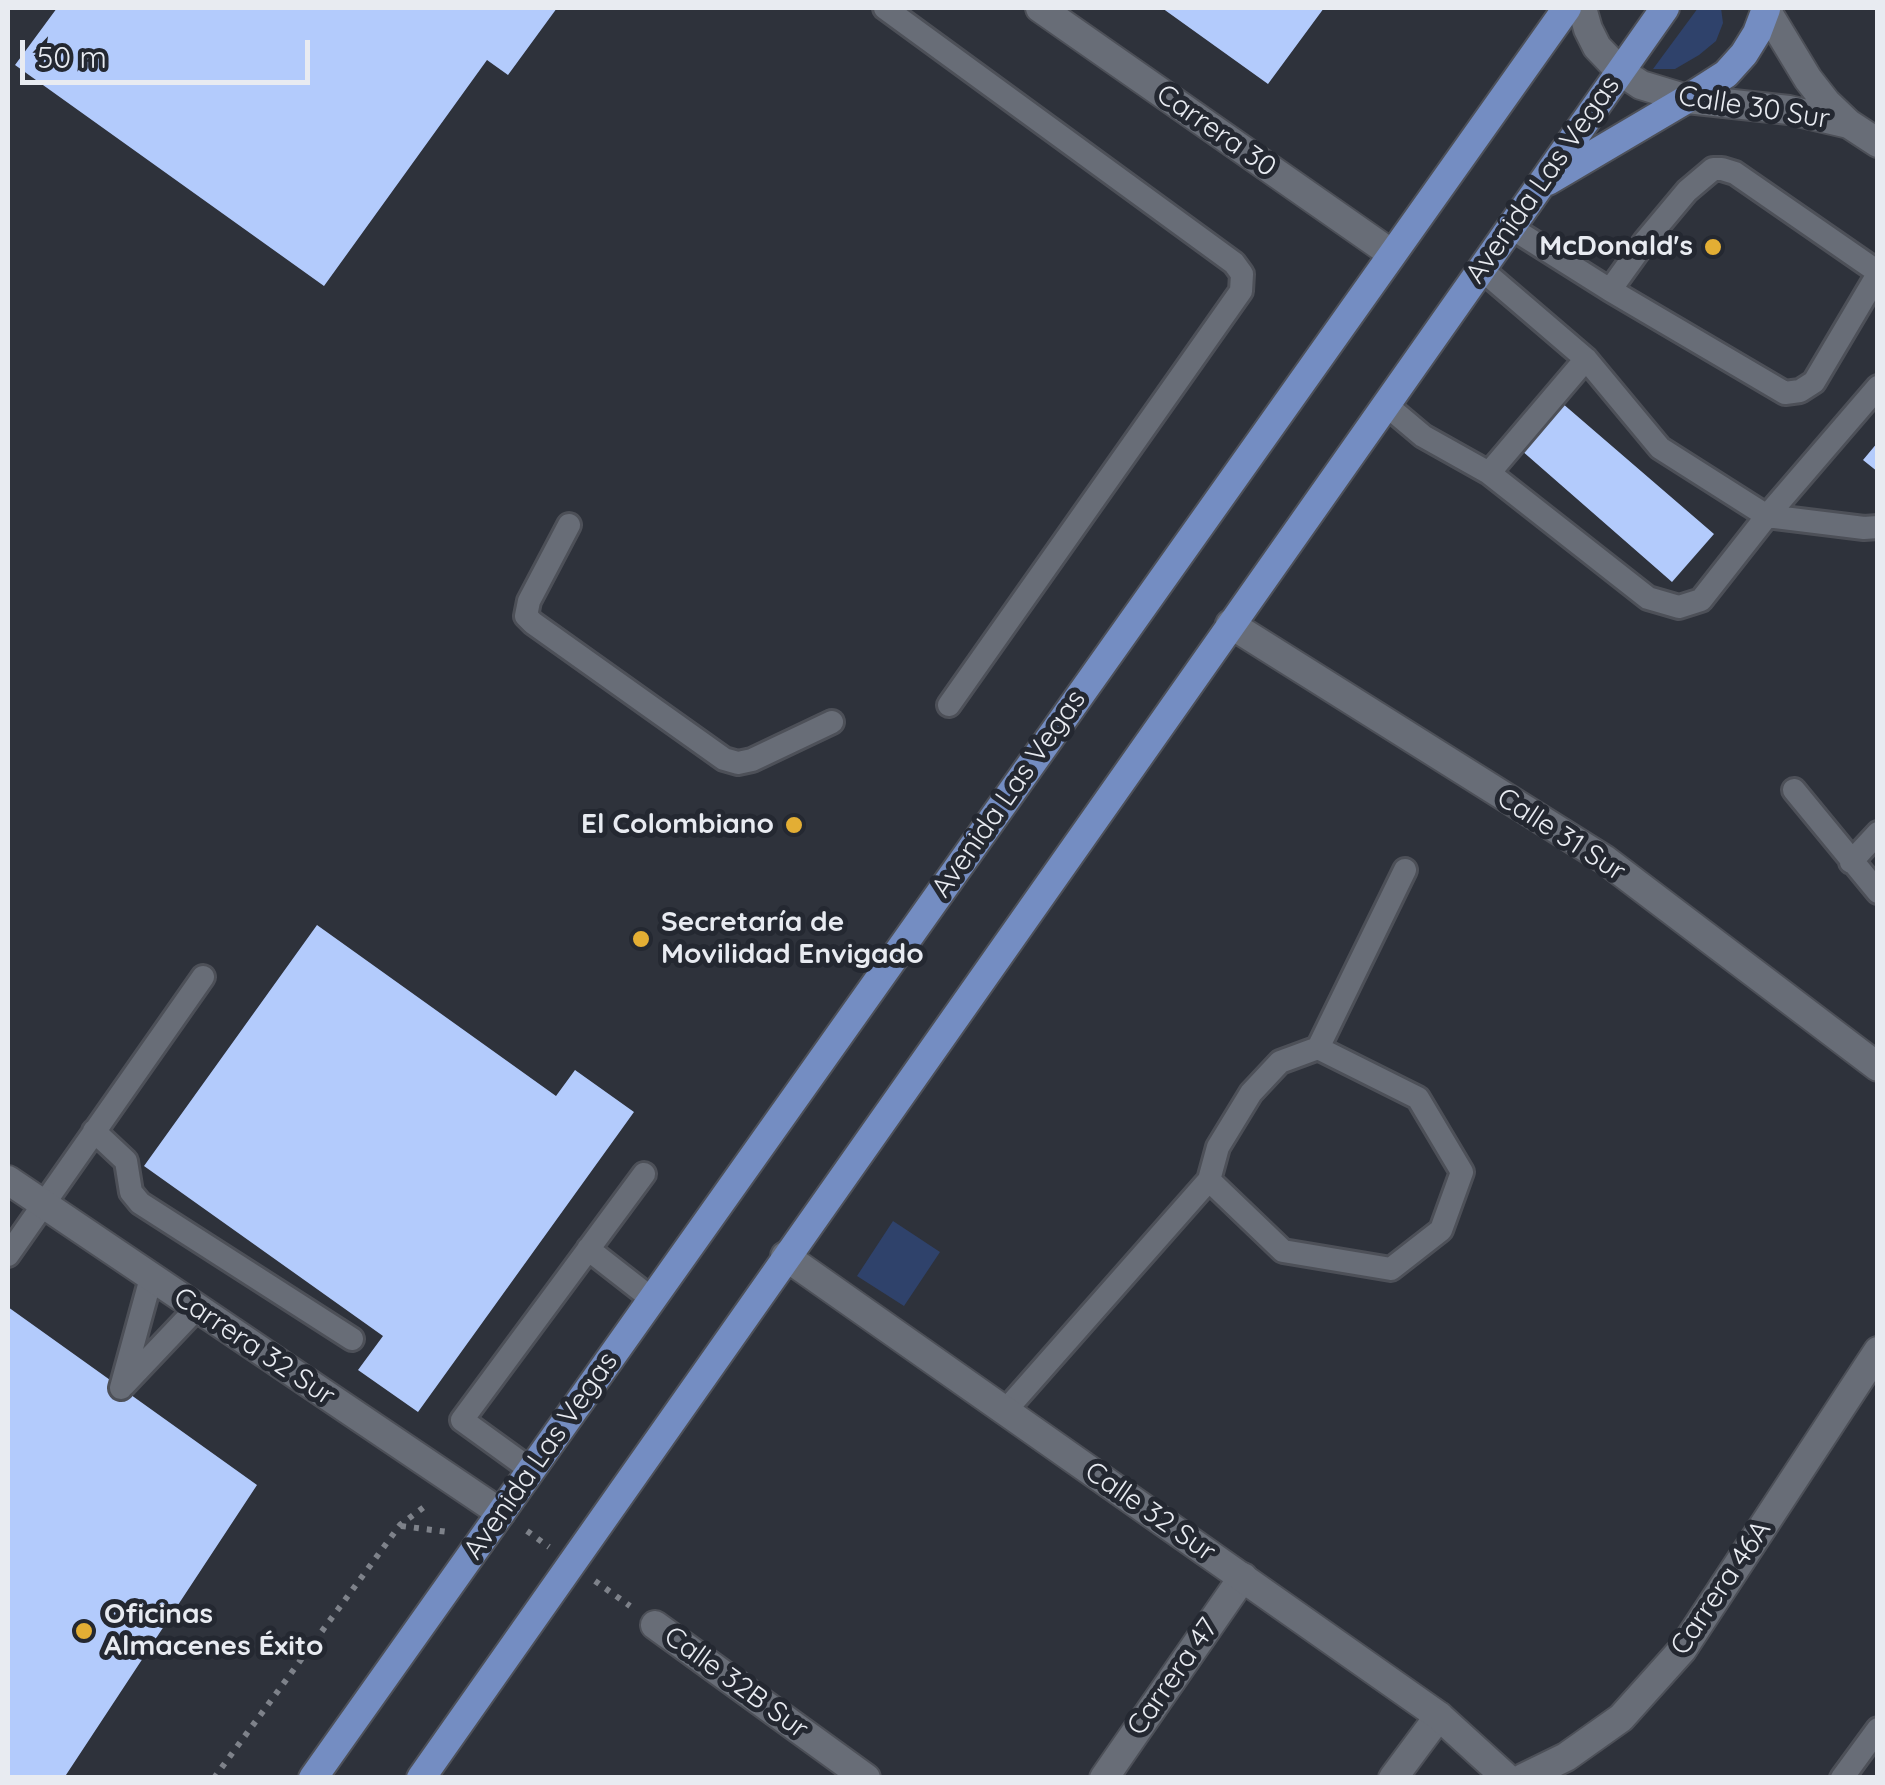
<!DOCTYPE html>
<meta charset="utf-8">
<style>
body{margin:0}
#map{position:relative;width:1885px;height:1785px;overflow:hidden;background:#2e323b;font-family:Quicksand,sans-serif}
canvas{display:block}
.frame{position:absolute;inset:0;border:10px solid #e8ebf1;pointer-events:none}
.scale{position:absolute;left:20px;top:40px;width:290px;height:45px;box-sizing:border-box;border:5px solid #e8ebf1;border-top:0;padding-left:12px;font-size:30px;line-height:35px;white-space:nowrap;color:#e8ebf1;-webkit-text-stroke:8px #242831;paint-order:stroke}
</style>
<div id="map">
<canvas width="1885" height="1785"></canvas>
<div class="frame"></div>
<div class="scale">50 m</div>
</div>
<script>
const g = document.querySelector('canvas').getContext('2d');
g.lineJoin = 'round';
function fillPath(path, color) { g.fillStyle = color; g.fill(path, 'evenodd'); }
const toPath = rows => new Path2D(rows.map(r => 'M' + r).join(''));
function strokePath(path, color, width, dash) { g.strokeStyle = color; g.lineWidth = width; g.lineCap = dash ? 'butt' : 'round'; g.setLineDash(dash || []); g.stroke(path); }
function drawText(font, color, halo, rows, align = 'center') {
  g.font = font + ' Quicksand,sans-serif'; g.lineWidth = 10; g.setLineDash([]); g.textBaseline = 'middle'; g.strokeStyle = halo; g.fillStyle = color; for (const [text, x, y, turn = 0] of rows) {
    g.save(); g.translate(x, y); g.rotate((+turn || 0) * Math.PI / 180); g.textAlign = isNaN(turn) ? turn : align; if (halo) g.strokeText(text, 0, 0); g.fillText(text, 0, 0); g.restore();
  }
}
const green = toPath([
 [1698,8,1721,8,1723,23,1716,41,1699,55,1675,69,1653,69],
 [893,1221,940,1252,904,1306,857,1276]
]);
const building = toPath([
 [57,8,557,8,508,75,487,60,324,286,15,65],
 [1162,8,1324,8,1268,84],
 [1562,403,1714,534,1672,582,1521,450],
 [1878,442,1878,472,1863,460],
 [317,925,556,1096,575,1070,634,1112,418,1412,358,1370,383,1336,144,1166],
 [8,1307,257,1485,64,1778,8,1778]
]);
const path = toPath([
 [401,1526,448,1532],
 [527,1531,549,1547],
 [595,1581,630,1606],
 [214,1778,400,1525,428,1504]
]);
const service = toPath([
 [885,8,1234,263,1242,274,1241,291,949,705],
 [1510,227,1610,290,1785,393,1800,391,1814,382,1878,274],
 [1610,290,1646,240,1687,191,1713,169,1722,169,1735,173,1878,272],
 [1385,404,1423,436,1489,473,1648,598,1679,607,1701,600,1767,516,1660,448,1586,359,1481,269],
 [1489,473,1586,359],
 [1767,516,1878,387],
 [1767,516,1864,528,1878,527],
 [569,525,529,601,526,616,533,623,724,759,738,763,752,760,832,722],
 [1794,790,1878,892],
 [1851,862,1878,833],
 [94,1131,126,1161,131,1192,140,1203,352,1339],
 [1209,1180,1218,1147,1251,1093,1280,1062,1318,1048],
 [588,1249,652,1299],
 [8,1255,203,977],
 [124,1385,197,1308],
 [121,1388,151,1278],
 [1005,1411,1209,1180,1283,1251,1391,1269,1441,1230,1462,1172,1418,1098,1318,1048,1405,870],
 [531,1470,462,1420,644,1174],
 [1842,1778,1878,1729]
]);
const minor = toPath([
 [1040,8,1392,254],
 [1230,624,1604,859,1878,1067],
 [8,1180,501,1513],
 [655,1625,866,1778],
 [1104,1778,1243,1577],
 [1393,1778,1439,1716],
 [1523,1778,1566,1757,1621,1718,1682,1650,1878,1351]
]);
const tertiary = toPath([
 [1582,8,1588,29,1597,47,1620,71,1641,85,1687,99,1789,110,1849,124],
 [1765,8,1808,79,1826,102,1849,124,1878,143],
 [785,1256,1439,1716,1507,1778]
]);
const primary = toPath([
 [1548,181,1687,99,1726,74,1744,54,1757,33,1766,9],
 [313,1778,1567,8],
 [421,1778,1665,8]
]);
const markers = [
 [1713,247,10,"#e3ae34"],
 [794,825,10,"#e3ae34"],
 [641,939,10,"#e3ae34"],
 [84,1631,10,"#e3ae34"]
];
const streetNames = [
 ["Calle 30 Sur",1754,108,9],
 ["Carrera 30",1216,131,35],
 ["Avenida Las Vegas",1543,180,-55],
 ["Avenida Las Vegas",1009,794,-55],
 ["Calle 31 Sur",1561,835,33],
 ["Carrera 32 Sur",254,1347,34],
 ["Avenida Las Vegas",541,1456,-55],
 ["Calle 32 Sur",1150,1512,35],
 ["Carrera 46A",1721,1588,-56],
 ["Carrera 47",1173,1677,-55],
 ["Calle 32B Sur",736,1683,36]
];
const poiNames = [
 ["McDonald's",1693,247],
 ["El Colombiano",774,825],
 ["Secretaría de",661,923,"left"],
 ["Movilidad Envigado",661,955,"left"],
 ["Oficinas",104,1615,"left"],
 ["Almacenes Éxito",104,1647,"left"]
];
fillPath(green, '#2f426b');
fillPath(building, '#b3cbfc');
strokePath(service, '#4d5058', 28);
strokePath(minor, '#4d5058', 32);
strokePath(tertiary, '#4d5058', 32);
strokePath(primary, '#4d5058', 32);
strokePath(path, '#7e828a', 6, [5, 8]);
strokePath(service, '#686d77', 22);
strokePath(minor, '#686d77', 28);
strokePath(tertiary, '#686d77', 28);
strokePath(primary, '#748dc2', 28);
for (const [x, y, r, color] of markers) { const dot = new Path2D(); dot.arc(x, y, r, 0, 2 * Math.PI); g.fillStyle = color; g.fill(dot); strokePath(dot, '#242831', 4); }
drawText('28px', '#e8ebf1', '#242831', streetNames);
drawText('bold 28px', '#e8ebf1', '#242831', poiNames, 'right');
</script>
